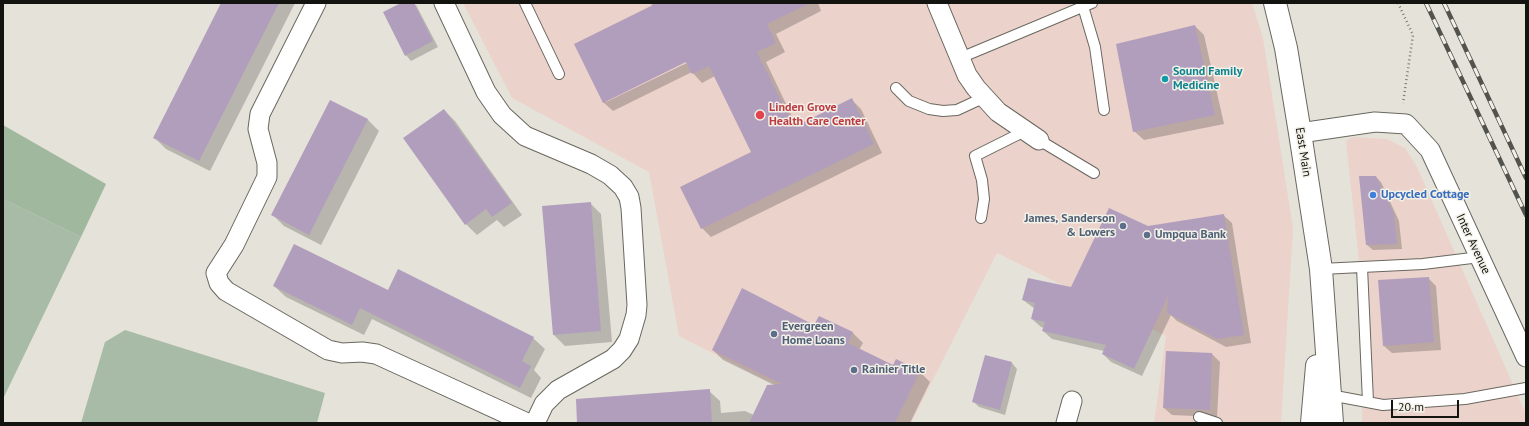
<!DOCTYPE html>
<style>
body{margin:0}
#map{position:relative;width:1529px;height:426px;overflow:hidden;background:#e5e3d9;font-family:"PT Sans",sans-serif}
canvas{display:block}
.frame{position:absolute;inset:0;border:4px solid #131310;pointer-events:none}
.scale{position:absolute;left:1391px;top:400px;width:68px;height:18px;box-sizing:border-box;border:2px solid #131310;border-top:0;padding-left:5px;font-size:12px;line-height:14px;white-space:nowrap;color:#131310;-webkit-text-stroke:3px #f2f0e7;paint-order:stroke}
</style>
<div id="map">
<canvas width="1529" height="426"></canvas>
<div class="frame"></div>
<div class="scale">20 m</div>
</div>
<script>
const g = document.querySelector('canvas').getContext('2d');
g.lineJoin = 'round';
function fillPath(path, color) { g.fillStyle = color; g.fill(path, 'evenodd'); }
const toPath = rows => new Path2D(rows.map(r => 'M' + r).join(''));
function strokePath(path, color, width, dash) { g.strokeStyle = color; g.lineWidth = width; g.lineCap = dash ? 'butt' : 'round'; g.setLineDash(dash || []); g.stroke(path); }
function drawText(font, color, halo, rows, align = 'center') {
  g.font = font + ' "PT Sans",sans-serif'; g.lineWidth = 3; g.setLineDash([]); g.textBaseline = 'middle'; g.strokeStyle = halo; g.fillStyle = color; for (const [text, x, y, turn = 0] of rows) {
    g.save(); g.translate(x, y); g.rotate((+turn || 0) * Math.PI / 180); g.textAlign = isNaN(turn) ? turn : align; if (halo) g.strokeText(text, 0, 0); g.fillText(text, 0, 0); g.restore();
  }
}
const commercial = toPath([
 [463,3,1252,3,1263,38,1293,228,1281,423,1154,423,1166,336,997,253,911,423,851,423,679,336,649,172,512,98],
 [1353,137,1387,139,1405,148,1417,167,1526,414,1526,423,1362,423,1364,307,1346,141]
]);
const green = toPath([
 [3,199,81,237,3,399],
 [125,330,325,393,317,423,81,423,105,342]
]);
const forest = toPath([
 [3,125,106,184,81,237,3,199]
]);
const shadow = toPath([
 [222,3,295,3,210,171,166,149,155,138],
 [404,3,416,5,438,47,411,61,406,55],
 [651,3,818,3,821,11,776,34,785,52,766,62,797,127,852,100,861,109,882,153,711,237,702,228,752,153,715,76,702,83,692,72,613,111,603,102,652,6],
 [690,59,691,61,606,102,606,100],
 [1195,26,1204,35,1224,124,1144,140,1134,131],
 [330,101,368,120,379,131,321,245,284,226,273,215],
 [444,110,455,121,522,215,504,227,497,220,477,235,466,224],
 [1376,177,1381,182,1399,221,1402,249,1373,250,1367,245],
 [590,203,601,214,612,342,565,346,554,335,543,207],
 [1223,215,1232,223,1251,343,1226,347,1177,321,1171,315,1142,376,1111,362,1103,354,1104,351,1052,339,1043,331,1044,328,1041,327,1032,319,1035,309,1023,300,1071,288,1148,228],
 [1428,278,1436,286,1441,350,1392,353,1384,346],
 [274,286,533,338,545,349,534,370,541,378,531,398,372,319,364,335,286,297],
 [819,317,853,333,863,343,859,350,893,366,896,361,920,372,930,382,910,423,569,423,578,422,709,391,720,401,721,413,745,411,754,415,776,386,723,360,713,350,814,327],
 [1212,354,1220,362,1217,417,1172,415,1164,408],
 [986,356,1012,363,1017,369,1005,415,979,407,974,402]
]);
const building = toPath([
 [221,3,279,3,199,161,153,138],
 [401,3,414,3,433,41,405,56,383,12],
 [657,3,810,3,767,24,776,43,757,52,794,127,852,98,874,144,701,229,680,187,751,152,709,66,692,74,686,62,603,103,574,44],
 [1195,25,1215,115,1133,132,1116,44],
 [330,100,368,119,309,235,271,215],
 [444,109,512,203,492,217,486,209,465,225,403,138],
 [1359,176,1376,176,1394,214,1397,244,1366,245],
 [591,202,601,331,553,335,542,206],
 [1109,208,1148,226,1224,214,1244,335,1217,339,1167,313,1168,296,1134,369,1102,354,1106,345,1042,331,1045,322,1031,319,1035,303,1022,300,1028,278,1071,287],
 [294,244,388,290,398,269,534,337,522,361,531,366,520,388,360,308,352,325,273,286],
 [1429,277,1434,342,1383,346,1378,280],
 [742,288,814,325,819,316,853,332,848,343,893,365,896,359,920,371,895,423,749,423,767,385,782,384,712,350],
 [1166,351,1212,353,1210,410,1163,408],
 [985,355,1012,362,1000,410,972,402],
 [710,389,712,423,577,423,576,399]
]);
const path = toPath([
 [1398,3,1413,35,1403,103]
]);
const lane = toPath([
 [525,3,559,74],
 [1082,3,1095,47,1104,110],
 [960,58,1092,3],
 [896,88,909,101,929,109,943,111,957,110,983,98],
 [1039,140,1094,173],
 [981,218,984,199,982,180,975,156,1025,131],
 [1362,267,1368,402],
 [1321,269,1423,264,1480,257],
 [1330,395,1383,405,1465,399,1526,388],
 [1199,417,1217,423]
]);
const street = toPath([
 [316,3,260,114,258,129,267,163,267,177,234,245,216,273,219,283,226,291,328,350,342,353,362,352,376,354,527,423],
 [444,3,486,92,502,115,525,136,591,164,610,175,623,187,629,197,631,208,637,305,636,315,629,339,622,350,613,359,558,390,544,404,535,423],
 [937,3,967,75,976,88,998,112,1039,140],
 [1300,133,1375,122,1406,124,1430,150,1526,357],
 [1066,423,1072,401]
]);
const secondary = toPath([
 [1275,3,1286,48,1300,133,1321,269,1332,423],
 [1312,423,1317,366]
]);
const rail = toPath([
 [1426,3,1526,215],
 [1444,3,1526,178]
]);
const markers = [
 [1165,79,4,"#0f9aa8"],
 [760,115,5,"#e0444e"],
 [1373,195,4,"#3f7fe0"],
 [1123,226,4,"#5c6f8a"],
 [1147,235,4,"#5c6f8a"],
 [774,334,4,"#5c6f8a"],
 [854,370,4,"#5c6f8a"]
];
const cultureNames = [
 ["Sound Family",1173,72],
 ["Medicine",1173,86]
];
const healthNames = [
 ["Linden Grove",769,108],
 ["Health Care Center",769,122]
];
const streetNames = [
 ["East Main",1303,152,81],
 ["Inter Avenue",1473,244,65]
];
const shopNames = [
 ["Upcycled Cottage",1381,195]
];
const serviceNames = [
 ["James, Sanderson",1115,219,"right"],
 ["& Lowers",1115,233,"right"],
 ["Umpqua Bank",1155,235],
 ["Evergreen",782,327],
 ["Home Loans",782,341],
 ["Rainier Title",862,370]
];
fillPath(commercial, '#ebd2cb');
fillPath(green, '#a8bba6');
fillPath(forest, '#a0b89d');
fillPath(shadow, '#0003');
fillPath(building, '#b19ebc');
strokePath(lane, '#69675f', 12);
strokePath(street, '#69675f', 21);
strokePath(secondary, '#69675f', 24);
strokePath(path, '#797871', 2.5, [1, 3]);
strokePath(lane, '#fff', 10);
strokePath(street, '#fff', 19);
strokePath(secondary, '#fff', 22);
strokePath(rail, '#53534e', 4.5);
strokePath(rail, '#f2f0e7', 3, [9]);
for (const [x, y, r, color] of markers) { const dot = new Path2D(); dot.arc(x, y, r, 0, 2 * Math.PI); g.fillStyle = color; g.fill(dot); strokePath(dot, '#f2f0e7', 1.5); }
drawText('bold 12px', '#0d838f', '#f2f0e7', cultureNames, 'left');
drawText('bold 12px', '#be3a42', '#f2f0e7', healthNames, 'left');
drawText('12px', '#131310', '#f2f0e7', streetNames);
drawText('bold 12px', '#366cbe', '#f2f0e7', shopNames, 'left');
drawText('bold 12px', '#4e5e75', '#f2f0e7', serviceNames, 'left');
</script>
